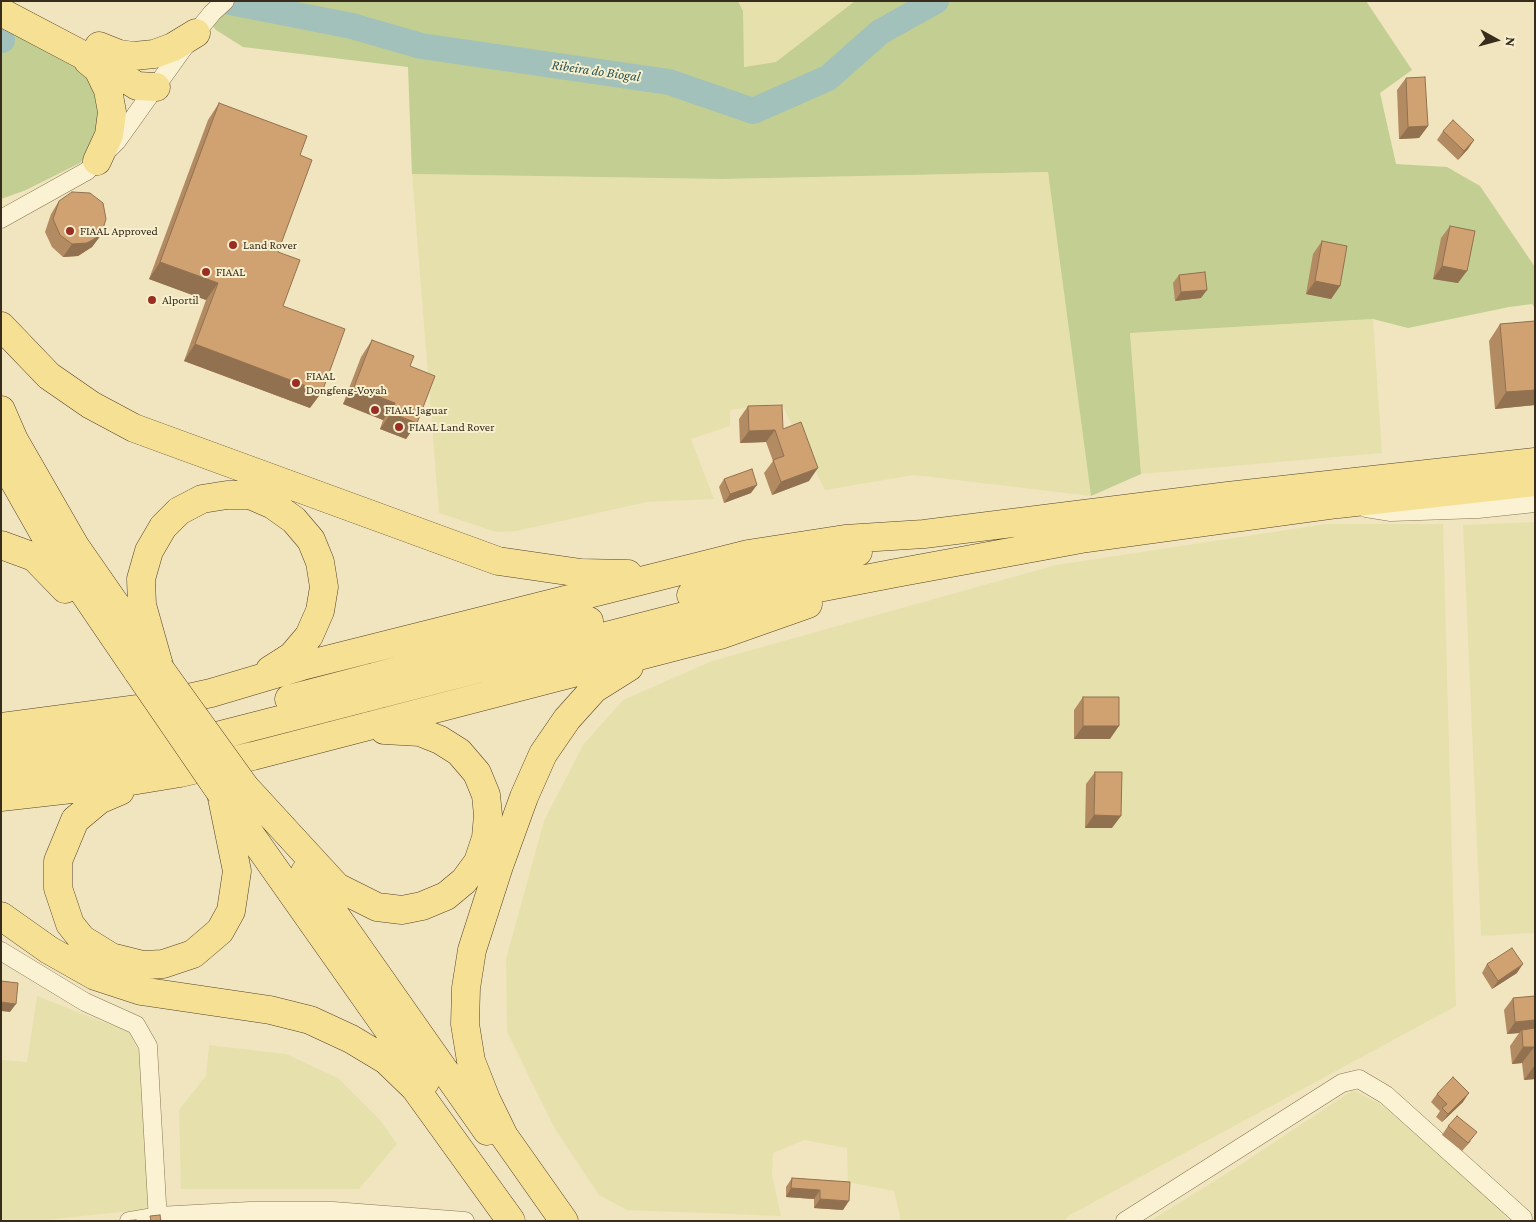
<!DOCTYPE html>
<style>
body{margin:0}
#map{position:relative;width:1536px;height:1222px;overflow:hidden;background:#f0e5be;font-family:"Crimson Pro",serif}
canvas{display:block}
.frame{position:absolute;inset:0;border:2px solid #382c1c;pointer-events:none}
.north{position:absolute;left:1471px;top:15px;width:50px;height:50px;-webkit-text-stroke:4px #f7efce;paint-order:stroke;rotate:97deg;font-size:14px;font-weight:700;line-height:20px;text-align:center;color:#382c1c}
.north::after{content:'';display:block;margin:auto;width:18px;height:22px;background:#382c1c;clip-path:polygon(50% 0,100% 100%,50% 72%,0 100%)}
</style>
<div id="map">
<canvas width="1536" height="1222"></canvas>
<div class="frame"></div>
<div class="north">N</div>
</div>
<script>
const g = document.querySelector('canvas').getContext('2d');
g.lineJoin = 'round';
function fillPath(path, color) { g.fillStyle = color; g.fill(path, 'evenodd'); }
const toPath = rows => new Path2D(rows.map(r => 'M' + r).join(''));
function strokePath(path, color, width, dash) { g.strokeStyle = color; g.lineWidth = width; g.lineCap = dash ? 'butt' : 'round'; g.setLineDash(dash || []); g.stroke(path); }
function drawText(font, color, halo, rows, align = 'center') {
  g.font = font + ' "Crimson Pro",serif'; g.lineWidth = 4; g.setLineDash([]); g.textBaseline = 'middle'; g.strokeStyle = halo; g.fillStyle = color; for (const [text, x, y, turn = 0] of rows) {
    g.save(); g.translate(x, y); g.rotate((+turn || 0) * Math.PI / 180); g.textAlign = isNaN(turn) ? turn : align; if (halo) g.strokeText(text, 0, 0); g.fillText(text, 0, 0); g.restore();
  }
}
const farmland = toPath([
 [738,1,855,1,776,63,743,67,743,11],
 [1048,172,1091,496,914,475,825,490,781,403,730,410,730,426,691,439,714,499,647,502,516,531,496,532,439,513,412,174,722,179],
 [1373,319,1382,453,1141,474,1130,333],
 [1535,522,1535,933,1481,936,1463,525],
 [1326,524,1443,524,1456,1006,1070,1215,1064,1221,901,1221,894,1191,848,1182,847,1148,804,1140,773,1153,772,1175,781,1216,627,1210,599,1195,555,1129,507,1032,506,959,544,821,583,745,623,700,712,661,1056,565],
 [37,996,129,1032,139,1052,150,1209,36,1221,1,1221,1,1060,27,1062],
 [209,1045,286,1054,338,1078,380,1120,397,1144,359,1189,181,1189,179,1110,206,1076],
 [1353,1090,1384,1106,1501,1210,1508,1221,1150,1221,1237,1167],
 [257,1215,352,1221,211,1221]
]);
const green = toPath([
 [239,1,738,1,743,11,744,67,776,62,855,1,1366,1,1412,70,1380,93,1396,164,1447,167,1480,186,1535,267,1535,308,1532,304,1509,307,1408,328,1373,319,1130,333,1141,474,1091,496,1048,172,722,179,412,174,408,67,243,47,216,30,212,25],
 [1,26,81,64,104,110,98,142,80,163,26,190,1,199]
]);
const river = toPath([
 [225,1,352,26,421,46,669,82,753,111,828,78,880,32,936,1],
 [1,40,2,40]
]);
const street = toPath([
 [1,219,87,171,117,141,182,50,212,13,225,1],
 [1366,508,1391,512,1478,509,1535,503],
 [1,951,85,1002,136,1025,148,1046,158,1221],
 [129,1221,158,1216,250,1211,333,1211,465,1221],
 [1125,1221,1342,1083,1359,1079,1386,1095,1523,1218]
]);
const primary = toPath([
 [1,12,115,72,137,86,156,87],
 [99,46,119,54,134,56,154,54,173,47,196,33],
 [88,61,98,69,108,90,112,112,109,135,97,161],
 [1,326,49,376,91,405,134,428,498,561,581,573,628,574],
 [1,410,14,440,75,546,148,651],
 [1,458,46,537,138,672],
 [1,545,34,557,65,589],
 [691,595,858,552],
 [160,669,142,605,141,579,149,551,163,527,179,511,202,499,227,495,250,495,273,505,294,520,311,540,320,562,324,587,320,611,309,636,292,656,270,670],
 [289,699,589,621],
 [1,727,138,709,211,693,302,666,748,554,845,539,924,534,1228,496,1535,462],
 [1,753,78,744,197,722],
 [1,772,65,766,162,750,715,608,896,573,1081,539,1338,504,1535,482],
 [245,787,337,887,377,907,402,910,422,906,446,896,464,881,478,862,486,838,488,815,486,795,477,773,459,752,440,740,420,732,384,730],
 [120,791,99,800,75,820,58,861,58,888,70,924,82,939,111,957,143,965,163,964,193,954,220,931,231,911,237,871,221,793],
 [1,797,107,785,180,773,253,756,720,635,808,604],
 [229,804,425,1082],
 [305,872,487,1131],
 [1,916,49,950,95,976,141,991,270,1010,310,1020,351,1039,386,1060,415,1088,511,1221],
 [564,1221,504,1136,486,1099,471,1061,465,1024,466,988,472,950,499,866,524,797,543,754,567,719,594,689,629,667]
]);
const primaryBridge = toPath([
 [160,669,245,787],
 [138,672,221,793]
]);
const wall = toPath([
 [1406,78,1428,126,1419,138,1399,139,1397,90],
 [219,103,300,155,278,252,283,306,310,408,184,361,206,300,149,279,208,120],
 [1443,131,1474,140,1468,149,1458,160,1437,140],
 [59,201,101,235,92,247,78,256,63,257,52,247,45,232,51,214],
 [1450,226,1458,283,1433,279,1441,238],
 [1322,241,1340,286,1331,299,1306,294,1313,254],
 [1179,275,1201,298,1175,301,1173,283],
 [1535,321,1535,405,1495,409,1489,341,1500,324],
 [372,340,410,366,417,423,406,439,380,429,383,420,343,404,361,357],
 [748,406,783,429,809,481,772,495,764,473,773,461,766,442,740,443,739,419],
 [724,479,751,493,724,503,719,487],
 [1083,697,1110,739,1074,739,1074,710],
 [1095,772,1112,828,1085,828,1086,784],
 [1487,964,1517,973,1492,989,1482,973],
 [1535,996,1535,1079,1524,1080,1522,1063,1512,1064,1510,1046,1519,1033,1507,1034,1504,1010,1513,998],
 [1437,1094,1463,1102,1442,1122,1436,1117,1440,1111,1431,1102],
 [1448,1126,1471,1141,1462,1151,1442,1135],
 [792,1178,850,1182,843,1210,814,1208,814,1199,786,1197,786,1187]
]);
const shadedWall = toPath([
 [1428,126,1419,138,1399,139,1408,127],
 [1474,140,1468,149,1458,160,1464,151],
 [101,235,92,247,78,256,63,257,72,244],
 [160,262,218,283,206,300,149,279],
 [1442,266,1467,271,1458,283,1433,279],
 [1315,281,1340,286,1331,299,1306,294],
 [1207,290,1201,298,1175,301,1181,292],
 [195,344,322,392,310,408,184,361],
 [354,387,395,403,383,420,343,404],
 [1535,390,1535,405,1495,409,1506,392],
 [391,413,417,423,406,439,380,429],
 [775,430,766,442,740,443,749,431],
 [818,468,809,481,772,495,781,482],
 [757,485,751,493,724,503,730,494],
 [1083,726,1119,726,1110,739,1074,739],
 [1094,815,1121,816,1112,828,1085,828],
 [1523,964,1517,973,1492,989,1498,981],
 [1,1002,16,1004,10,1012,1,1011],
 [1535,1020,1535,1032,1522,1030,1519,1033,1507,1034,1515,1022],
 [1523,1047,1534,1047,1522,1063,1512,1064],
 [1535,1065,1535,1079,1524,1080],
 [1469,1093,1463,1102,1442,1122,1448,1114],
 [791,1188,820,1190,814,1199,786,1197],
 [820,1199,849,1201,843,1210,814,1208]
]);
const building = toPath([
 [1425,77,1428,126,1408,127,1406,78,1425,77],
 [219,103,307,136,300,155,312,160,278,252,300,260,283,306,345,329,322,392,195,344,218,283,160,262,219,103],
 [1453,120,1474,140,1464,151,1443,131,1453,120],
 [72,192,90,193,103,203,106,219,101,235,87,243,72,244,60,235,53,219,59,201,72,192],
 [1450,226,1475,231,1467,271,1442,266,1450,226],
 [1322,241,1347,246,1340,286,1315,281,1322,241],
 [1205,272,1207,290,1181,292,1179,275,1205,272],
 [1535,321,1535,390,1506,392,1500,324,1535,321],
 [372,340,414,356,410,366,435,376,417,423,391,413,395,403,354,387,372,340],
 [782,405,783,429,801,422,818,468,781,482,773,460,784,456,775,430,749,431,748,406,782,405],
 [752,469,757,485,730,494,724,479,752,469],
 [1083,697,1119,697,1119,726,1083,726,1083,697],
 [1095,772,1122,772,1121,816,1094,815,1095,772],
 [1512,948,1523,964,1498,981,1487,964,1512,948],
 [1,981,18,983,16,1004,1,1002,1,981],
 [1535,996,1535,1020,1515,1022,1513,998,1535,996],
 [1535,1028,1535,1057,1534,1047,1523,1047,1522,1030,1535,1028],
 [1453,1077,1469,1093,1448,1114,1442,1108,1447,1104,1437,1094,1453,1077],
 [1457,1116,1477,1132,1468,1143,1448,1126,1457,1116],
 [792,1178,850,1182,849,1201,820,1199,820,1190,791,1188,792,1178],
 [160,1215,161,1221,151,1221,150,1216,160,1215],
 [136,1220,136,1221,121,1221,136,1220]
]);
const markers = [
 [70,231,5,"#9b2d23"],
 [233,245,5,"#9b2d23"],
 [206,272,5,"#9b2d23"],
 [152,300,5,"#9b2d23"],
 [296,383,5,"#9b2d23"],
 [375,410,5,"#9b2d23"],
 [399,427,5,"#9b2d23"]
];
const poiNames = [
 ["FIAAL Approved",80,231],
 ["Land Rover",243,245],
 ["FIAAL",216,272],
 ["Alportil",162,300],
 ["FIAAL",306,376],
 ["Dongfeng-Voyah",306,390],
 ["FIAAL Jaguar",385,410],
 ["FIAAL Land Rover",409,427]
];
const waterNames = [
 ["Ribeira do Biogal",596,71,8]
];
fillPath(farmland, '#e6e1ac');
fillPath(green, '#c2ce92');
strokePath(river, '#a2c1bb', 26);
strokePath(street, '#897656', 19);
strokePath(primary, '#56432b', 29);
strokePath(street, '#faf2d2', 18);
strokePath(primary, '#f6e094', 28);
strokePath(primaryBridge, '#56432b', 29, []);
strokePath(primaryBridge, '#f6e094', 28);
fillPath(wall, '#b38b62');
fillPath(shadedWall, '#927150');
fillPath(building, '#d0a272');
strokePath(building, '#927150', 1);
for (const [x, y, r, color] of markers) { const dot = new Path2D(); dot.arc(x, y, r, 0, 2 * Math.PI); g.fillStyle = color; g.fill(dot); strokePath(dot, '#f7efce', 2); }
drawText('12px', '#382c1c', '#f7efce', poiNames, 'left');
drawText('italic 14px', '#2a5758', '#f7efce', waterNames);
</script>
